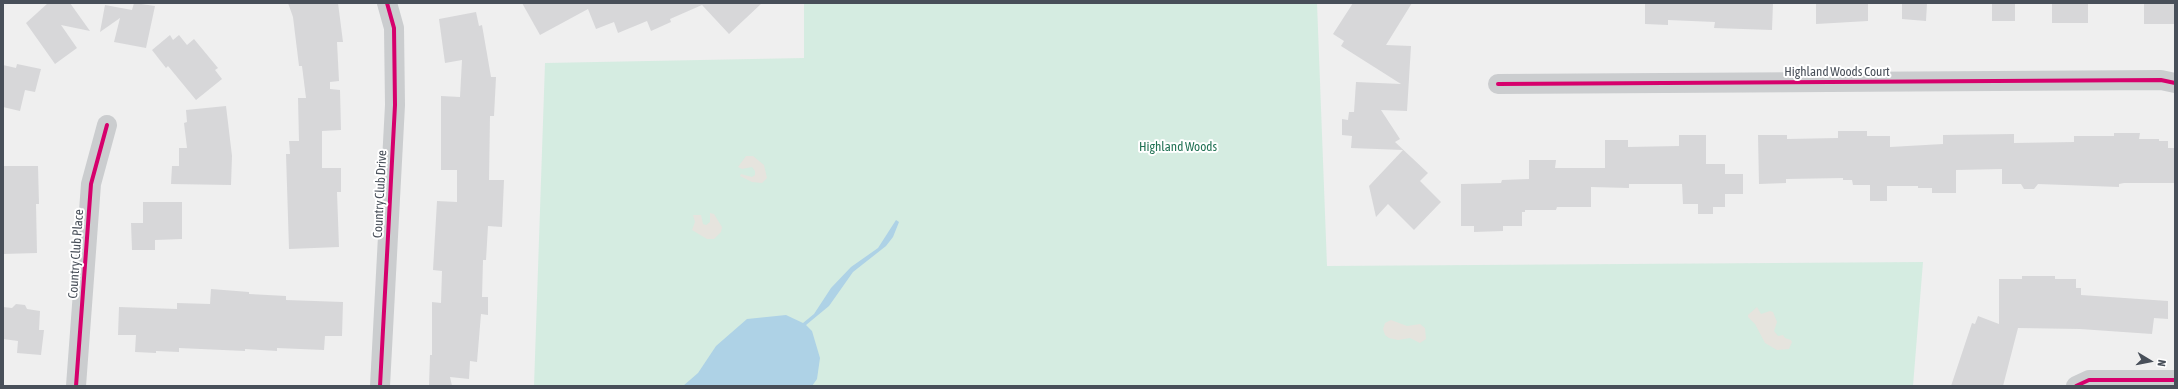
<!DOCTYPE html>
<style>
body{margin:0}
#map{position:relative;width:2178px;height:389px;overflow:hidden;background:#efefef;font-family:"Asap Condensed",sans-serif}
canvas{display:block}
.frame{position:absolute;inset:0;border:4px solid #484f59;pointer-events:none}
.north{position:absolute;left:2130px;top:341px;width:40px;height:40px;-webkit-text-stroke:3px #fff;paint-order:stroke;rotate:100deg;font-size:11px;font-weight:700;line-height:16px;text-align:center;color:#484f59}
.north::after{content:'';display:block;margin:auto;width:14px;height:18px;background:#484f59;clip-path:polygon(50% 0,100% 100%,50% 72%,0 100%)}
</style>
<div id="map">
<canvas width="2178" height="389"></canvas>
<div class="frame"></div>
<div class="north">N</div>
</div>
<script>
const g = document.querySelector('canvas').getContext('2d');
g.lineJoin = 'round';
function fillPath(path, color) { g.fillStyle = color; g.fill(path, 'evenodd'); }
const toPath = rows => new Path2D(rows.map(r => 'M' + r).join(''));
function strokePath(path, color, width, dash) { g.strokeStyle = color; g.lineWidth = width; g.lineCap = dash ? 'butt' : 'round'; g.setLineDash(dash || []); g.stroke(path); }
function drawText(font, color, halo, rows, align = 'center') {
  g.font = font + ' "Asap Condensed",sans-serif'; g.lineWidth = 4; g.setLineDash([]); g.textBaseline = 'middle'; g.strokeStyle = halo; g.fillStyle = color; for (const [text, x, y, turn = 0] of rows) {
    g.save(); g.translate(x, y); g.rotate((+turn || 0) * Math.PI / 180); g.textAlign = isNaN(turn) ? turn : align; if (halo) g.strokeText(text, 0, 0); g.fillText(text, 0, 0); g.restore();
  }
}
const green = toPath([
 [804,3,1317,3,1327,266,1923,262,1913,386,534,386,545,63,804,58]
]);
const sand = toPath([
 [746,156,753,156,764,165,767,178,762,183,752,182,740,176,741,174,752,177,755,175,755,171,752,167,742,169,738,167],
 [710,213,714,214,722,227,721,232,714,239,707,239,692,230,695,222,693,215,701,215,703,224,706,225,710,222],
 [1757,307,1761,314,1770,311,1773,312,1777,322,1774,331,1778,336,1783,335,1785,338,1791,340,1792,342,1789,349,1777,350,1765,343,1755,324,1748,317,1748,315],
 [1391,320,1407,326,1420,324,1425,328,1426,339,1420,343,1410,338,1398,340,1389,338,1385,335,1383,329,1385,323]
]);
const water = toPath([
 [896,220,899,222,893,237,886,246,853,272,829,306,806,325,812,331,820,358,817,379,812,386,683,386,698,373,716,346,747,319,786,315,803,323,814,314,831,288,851,267,878,248]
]);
const building = toPath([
 [48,3,70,3,90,31,61,25,77,48,55,64,26,23],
 [134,3,155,6,146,48,114,42,120,18,100,32,105,5,132,10],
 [288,3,338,3,343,42,337,42,339,81,330,82,330,89,340,90,341,130,322,131,322,168,341,168,341,192,337,192,339,247,289,249,286,154,290,154,289,141,299,141,298,98,306,98,302,66,299,66,293,17],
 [522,3,762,3,729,34,702,5,670,19,671,22,651,31,647,21,618,33,614,22,596,29,588,9,540,35],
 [1353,3,1412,3,1386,45,1411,46,1407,111,1381,110,1400,139,1395,142,1428,173,1420,181,1441,202,1414,230,1388,204,1376,217,1369,186,1403,150,1351,148,1352,136,1342,135,1342,119,1348,120,1349,112,1354,112,1356,82,1401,84,1341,46,1344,41,1333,34],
 [1645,3,1773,3,1772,30,1714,28,1715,22,1668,20,1668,25,1645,24],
 [1816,3,1868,3,1868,21,1816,24],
 [1902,3,1927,3,1926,21,1902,19],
 [1992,3,2015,3,2015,21,1992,21],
 [2052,3,2088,3,2088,23,2052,23],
 [2144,3,2174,3,2174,24,2144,24],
 [476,12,479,26,482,25,491,77,496,77,494,116,490,116,489,180,504,180,502,227,488,226,486,260,483,260,482,297,488,297,488,315,481,314,477,362,470,361,469,379,450,377,452,386,429,386,430,355,432,355,432,302,441,303,442,271,433,270,437,201,457,202,457,170,441,170,441,96,460,97,462,60,445,63,439,19],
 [170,35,173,40,179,35,187,45,194,39,218,68,215,70,222,79,196,100,168,66,166,68,152,50],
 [17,64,41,69,35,92,25,90,20,111,3,107,3,65,16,68],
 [226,106,232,156,231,185,171,184,172,166,179,166,179,148,187,148,184,123,187,122,186,110],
 [1838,131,1867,131,1867,136,1890,136,1890,147,1943,144,1943,135,2014,134,2014,143,2074,142,2074,136,2114,136,2114,133,2140,133,2139,139,2159,139,2159,141,2168,141,2168,148,2175,148,2175,183,2124,183,2119,184,2119,187,2038,184,2034,189,2024,189,2021,184,2002,184,2002,169,1956,170,1956,193,1932,193,1932,188,1918,188,1918,186,1887,186,1887,201,1870,201,1870,185,1853,185,1852,180,1843,180,1843,178,1786,179,1786,183,1759,184,1758,135,1787,135,1787,139,1838,138],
 [1679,135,1706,135,1706,164,1725,164,1725,174,1743,174,1743,194,1725,194,1725,207,1713,207,1713,214,1698,214,1698,204,1683,204,1682,184,1629,184,1629,188,1591,187,1591,207,1557,207,1556,210,1525,210,1525,212,1522,212,1522,226,1503,226,1503,231,1474,232,1474,226,1461,226,1461,184,1501,183,1502,180,1529,179,1529,160,1556,160,1555,168,1605,168,1605,140,1628,140,1628,147,1679,146],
 [3,166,38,166,39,204,36,204,37,253,3,254],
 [143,202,182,202,182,239,155,240,155,250,132,250,131,223,143,223],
 [2022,276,2055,276,2055,279,2076,279,2076,288,2081,288,2081,295,2168,301,2168,319,2154,318,2152,334,2080,329,2018,328,2003,386,1951,386,1972,323,1975,324,1978,316,1999,324,1999,279,2022,279],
 [211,289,249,292,249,294,286,296,286,300,343,302,342,336,325,336,324,350,277,348,277,351,245,349,245,351,179,348,179,352,156,351,156,353,135,352,136,335,118,335,119,307,177,309,177,303,210,304],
 [16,304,25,305,27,309,40,311,39,330,44,330,41,355,17,353,18,341,3,339,3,307,12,308]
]);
const minor = toPath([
 [1498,84,2161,80,2175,83],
 [76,386,91,184,107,125],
 [380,386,395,105,394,28,387,3],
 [2076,386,2089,380,2175,380]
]);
const cycleway = toPath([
 [1498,84,2161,80,2175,83],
 [76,386,91,184,107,125],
 [380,386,395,105,394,28,387,3],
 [2076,386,2089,380,2175,380]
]);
const streetNames = [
 ["Highland Woods Court",1837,72],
 ["Country Club Drive",380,194,-87],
 ["Country Club Place",76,254,-86]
];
const parkNames = [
 ["Highland Woods",1178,147]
];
fillPath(green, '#d5ece1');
fillPath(sand, '#e6e4de');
fillPath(water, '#aed2e6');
fillPath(building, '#d7d7d9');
strokePath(minor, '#cbcdcf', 20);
strokePath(cycleway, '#d6006c', 4);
drawText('13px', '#484f59', '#fff', streetNames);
drawText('13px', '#217254', '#fff', parkNames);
</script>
